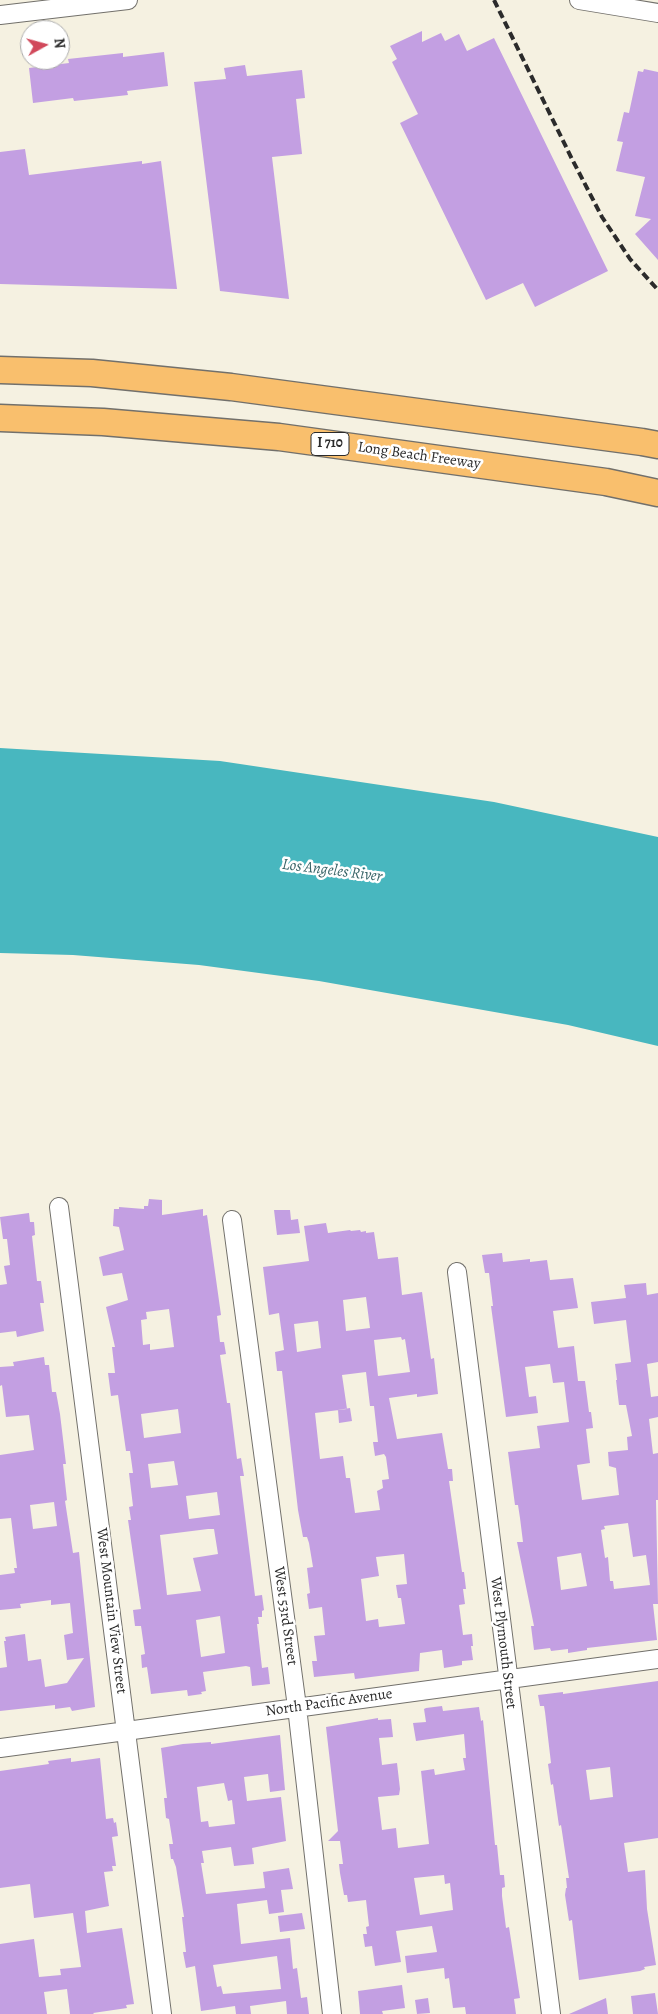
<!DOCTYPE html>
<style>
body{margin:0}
#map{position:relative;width:658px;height:2014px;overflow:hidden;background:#f5f1e1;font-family:Alegreya,serif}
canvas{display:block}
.north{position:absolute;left:20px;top:20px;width:50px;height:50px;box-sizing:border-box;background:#fff;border:1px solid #aaa;border-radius:50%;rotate:83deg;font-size:14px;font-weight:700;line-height:20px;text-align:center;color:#2b2b2b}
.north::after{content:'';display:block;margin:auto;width:18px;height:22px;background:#d1495b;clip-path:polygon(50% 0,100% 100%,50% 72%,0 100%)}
</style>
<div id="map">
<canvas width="658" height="2014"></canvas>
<div class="north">N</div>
</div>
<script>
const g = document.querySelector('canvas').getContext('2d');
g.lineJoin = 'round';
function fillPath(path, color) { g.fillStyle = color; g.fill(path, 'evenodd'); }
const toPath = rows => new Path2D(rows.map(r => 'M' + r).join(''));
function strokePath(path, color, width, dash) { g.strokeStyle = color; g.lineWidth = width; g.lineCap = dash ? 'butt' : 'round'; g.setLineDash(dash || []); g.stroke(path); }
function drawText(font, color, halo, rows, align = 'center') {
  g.font = font + ' Alegreya,serif'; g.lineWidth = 5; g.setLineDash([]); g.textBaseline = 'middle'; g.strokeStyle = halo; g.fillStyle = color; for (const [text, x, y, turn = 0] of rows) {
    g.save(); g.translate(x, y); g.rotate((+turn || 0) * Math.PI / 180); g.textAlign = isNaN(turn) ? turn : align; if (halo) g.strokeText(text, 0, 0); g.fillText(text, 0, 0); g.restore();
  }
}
const water = toPath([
 [0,748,220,761,494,802,658,837,658,1046,568,1025,319,981,199,965,73,955,0,953]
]);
const building = toPath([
 [422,31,422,42,441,33,445,41,459,34,467,51,494,38,608,271,535,307,523,283,486,300,400,123,418,114,392,62,397,59,390,46],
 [164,52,168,86,127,91,128,95,74,101,73,98,33,103,29,68,69,63,68,59,123,53,123,57],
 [245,65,247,76,302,70,305,98,296,99,302,154,272,157,289,299,220,291,194,82,226,79,224,68],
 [644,69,658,72,658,260,635,234,651,219,635,216,645,177,616,171,623,142,617,141,624,112,629,113,638,71,643,72],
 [25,149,29,175,142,161,142,164,161,161,177,289,0,284,0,152],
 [149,1199,162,1200,162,1215,203,1209,203,1216,207,1215,221,1315,217,1316,220,1342,224,1342,226,1354,220,1355,227,1403,230,1403,237,1459,241,1458,244,1476,240,1476,255,1596,262,1595,264,1610,262,1611,262,1617,258,1617,259,1624,257,1624,262,1668,268,1667,270,1684,252,1686,250,1667,246,1666,203,1672,206,1691,201,1692,202,1694,188,1696,187,1690,151,1694,147,1667,142,1668,141,1655,145,1654,141,1626,135,1626,133,1610,141,1609,128,1520,131,1520,129,1507,133,1506,129,1473,133,1473,130,1451,126,1451,118,1395,111,1396,108,1373,115,1373,112,1347,115,1347,106,1307,128,1300,122,1273,103,1276,99,1257,124,1250,119,1227,113,1226,114,1209,119,1209,119,1207,144,1209,144,1206,148,1206],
 [169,1309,174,1347,150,1350,150,1344,143,1345,141,1320,147,1319,146,1312],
 [178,1409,181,1433,144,1438,141,1414],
 [174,1461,178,1485,151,1488,148,1464],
 [217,1492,220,1515,189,1519,186,1496],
 [208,1529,214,1529,218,1554,193,1558,201,1591,167,1595,160,1535],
 [220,1616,225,1653,201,1657,196,1620],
 [274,1210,290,1210,291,1220,298,1219,300,1233,277,1235],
 [29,1213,30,1222,34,1222,35,1235,32,1236,37,1281,41,1281,44,1303,40,1303,44,1331,17,1337,16,1331,0,1333,0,1285,7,1284,4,1266,10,1265,7,1239,3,1239,0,1217],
 [326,1223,328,1233,350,1230,351,1231,360,1230,361,1232,366,1231,366,1233,374,1232,378,1259,398,1257,402,1295,422,1292,431,1359,434,1358,438,1394,417,1397,417,1394,389,1398,397,1439,442,1433,448,1469,452,1469,453,1481,449,1481,462,1572,464,1572,466,1589,463,1589,465,1604,459,1605,463,1635,472,1634,473,1646,471,1646,473,1660,462,1661,462,1665,444,1668,442,1650,420,1653,419,1671,355,1679,354,1673,314,1677,312,1661,317,1661,314,1636,325,1635,322,1607,309,1609,307,1594,310,1593,307,1568,313,1567,309,1543,307,1537,303,1537,298,1510,282,1371,277,1371,275,1352,284,1350,279,1313,269,1315,263,1267,309,1261,304,1226],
 [366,1297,370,1328,346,1331,343,1300],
 [318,1321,321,1348,297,1352,294,1324],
 [401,1337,402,1340,405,1339,410,1372,378,1376,374,1340],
 [366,1372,370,1406,374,1406,378,1442,373,1442,375,1456,384,1454,386,1457,389,1479,382,1480,383,1488,377,1491,380,1510,355,1513,350,1478,346,1478,343,1456,320,1459,315,1413,347,1409,342,1375],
 [404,1554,407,1584,396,1585,398,1598,401,1598,405,1624,379,1627,378,1619,366,1621,361,1579,379,1576,376,1557],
 [502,1253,503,1262,530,1259,530,1262,547,1260,550,1280,573,1278,578,1308,553,1311,558,1348,574,1346,578,1381,585,1381,589,1412,591,1412,593,1428,586,1429,590,1463,577,1465,582,1500,619,1495,616,1468,609,1466,608,1452,628,1450,627,1437,632,1436,626,1405,619,1405,616,1380,617,1380,615,1364,631,1362,626,1320,594,1324,591,1302,626,1298,624,1285,646,1283,647,1295,658,1293,658,1362,647,1364,651,1397,658,1396,658,1417,649,1419,653,1454,658,1453,658,1500,656,1500,658,1604,653,1604,657,1640,587,1648,587,1650,568,1653,568,1649,551,1651,550,1648,534,1650,531,1626,534,1626,517,1542,523,1542,520,1518,518,1505,515,1505,508,1452,540,1448,537,1426,569,1422,564,1382,553,1383,550,1364,525,1367,529,1397,536,1396,538,1413,506,1417,491,1306,493,1306,489,1273,485,1273,482,1255],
 [628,1523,633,1557,646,1555,650,1585,614,1589,613,1581,610,1581,608,1557,605,1558,601,1530,605,1529,604,1526],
 [581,1553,587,1586,561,1590,557,1557],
 [44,1357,45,1365,49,1365,52,1392,56,1392,60,1414,66,1464,63,1464,67,1500,65,1501,73,1553,79,1552,95,1707,72,1711,70,1707,55,1709,55,1705,0,1711,0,1668,7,1667,4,1641,6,1641,5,1637,25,1634,28,1661,41,1659,45,1687,67,1683,84,1658,67,1660,64,1635,73,1633,70,1603,51,1605,51,1600,20,1604,21,1608,0,1610,0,1575,15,1573,14,1568,17,1568,11,1518,0,1519,0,1455,34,1450,29,1415,6,1417,2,1385,0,1386,0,1367,14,1366,13,1362],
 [54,1502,57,1526,33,1529,30,1505],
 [350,1408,352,1421,339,1423,338,1410],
 [658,1681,658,1838,624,1843,628,1872,645,1870,647,1909,656,1965,644,1967,645,1969,640,1971,579,1980,572,1920,569,1921,565,1895,566,1888,567,1888,566,1878,569,1878,561,1825,559,1826,553,1784,551,1785,548,1764,551,1763,545,1712,544,1706,540,1706,538,1695,563,1692,563,1694],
 [610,1767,613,1797,590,1800,586,1770],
 [442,1706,443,1711,479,1707,481,1721,483,1720,495,1845,497,1845,500,1875,504,1875,505,1887,502,1888,502,1896,506,1928,509,1927,520,1998,514,1999,516,2014,466,2014,465,2007,453,2008,449,1978,445,1979,444,1968,407,1973,405,1956,437,1952,432,1926,396,1931,401,1962,375,1966,372,1946,365,1947,363,1934,367,1934,366,1927,369,1926,366,1900,348,1902,347,1895,344,1895,340,1873,339,1864,343,1864,340,1841,328,1841,338,1831,326,1727,378,1718,378,1720,391,1719,393,1737,379,1738,382,1765,397,1763,400,1789,399,1795,378,1797,382,1830,396,1828,398,1848,429,1844,421,1771,434,1769,435,1775,465,1770,463,1758,466,1758,464,1734,416,1741,413,1723,426,1722,424,1709,426,1708],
 [444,1875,445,1884,450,1883,453,1910,420,1915,414,1878],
 [280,1735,285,1790,270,1792,268,1774,244,1777,247,1801,281,1797,286,1841,252,1848,254,1864,234,1866,231,1847,202,1851,204,1863,201,1863,206,1894,265,1888,263,1872,289,1868,293,1889,281,1890,284,1912,269,1914,267,1900,237,1904,241,1944,290,1938,293,1969,297,1968,301,1998,307,1997,309,2014,287,2014,286,2001,250,2006,251,2014,236,2014,235,2006,201,2011,195,1966,186,1968,183,1952,186,1952,182,1917,184,1917,176,1867,173,1859,171,1859,169,1844,173,1844,169,1819,166,1818,164,1798,167,1798,161,1748,183,1744,211,1742,211,1744],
 [224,1783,228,1801,232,1800,235,1824,209,1827,208,1821,201,1822,197,1787],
 [277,1956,281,1989,223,1994,221,1986,217,1987,213,1965],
 [71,1758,71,1762,100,1758,106,1819,113,1818,114,1823,116,1822,118,1836,112,1837,116,1866,112,1866,113,1871,104,1872,109,1906,85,1911,87,1933,122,1928,134,2004,126,2005,127,2008,93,2013,94,2014,70,2014,67,1989,44,1992,47,2014,0,2014,0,1944,34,1939,39,1977,61,1975,60,1969,81,1967,73,1913,34,1918,30,1884,0,1888,0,1771,49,1764,48,1761],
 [302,1913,305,1929,280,1932,278,1916],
 [402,1985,405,2008,382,2011,383,2014,360,2014,358,1991],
 [655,1993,658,2014,633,2014,631,1996],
 [428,1998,430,2013,417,2014,415,2000],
 [606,1998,608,2014,569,2014]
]);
const minor = toPath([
 [579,0,658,13],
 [0,15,128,0],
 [59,1207,162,2014],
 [232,1220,297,1707,332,2014],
 [457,1272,551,2014],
 [0,1748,658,1659]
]);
const highway = toPath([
 [0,370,92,373,231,387,642,442,658,445],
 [0,418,103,422,279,437,606,482,658,493]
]);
const rail = toPath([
 [494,0,572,159,602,217,630,259,658,290]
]);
const shields = [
 [330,444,38]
];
const shieldNames = [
 ["I 710",330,444]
];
const streetNames = [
 ["Long Beach Freeway",419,456,8],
 ["West Mountain View Street",111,1611,83],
 ["West 53rd Street",285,1616,82],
 ["West Plymouth Street",503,1643,83],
 ["North Pacific Avenue",329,1703,-8]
];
const waterNames = [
 ["Los Angeles River",332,871,7]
];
fillPath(water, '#48b7bf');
fillPath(building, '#c39fe2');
strokePath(minor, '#72706b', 20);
strokePath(highway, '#72706b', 29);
strokePath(minor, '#fff', 18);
strokePath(highway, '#f9bf6d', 26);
strokePath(rail, '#2b2b2b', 4, [8, 4]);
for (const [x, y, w] of shields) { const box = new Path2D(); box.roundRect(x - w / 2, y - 11.5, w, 23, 4); g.fillStyle = '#fff'; g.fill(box); strokePath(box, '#2b2b2b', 1); }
drawText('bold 14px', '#2b2b2b', null, shieldNames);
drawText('15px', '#2b2b2b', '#fff', streetNames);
drawText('italic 16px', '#376366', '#fff', waterNames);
</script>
